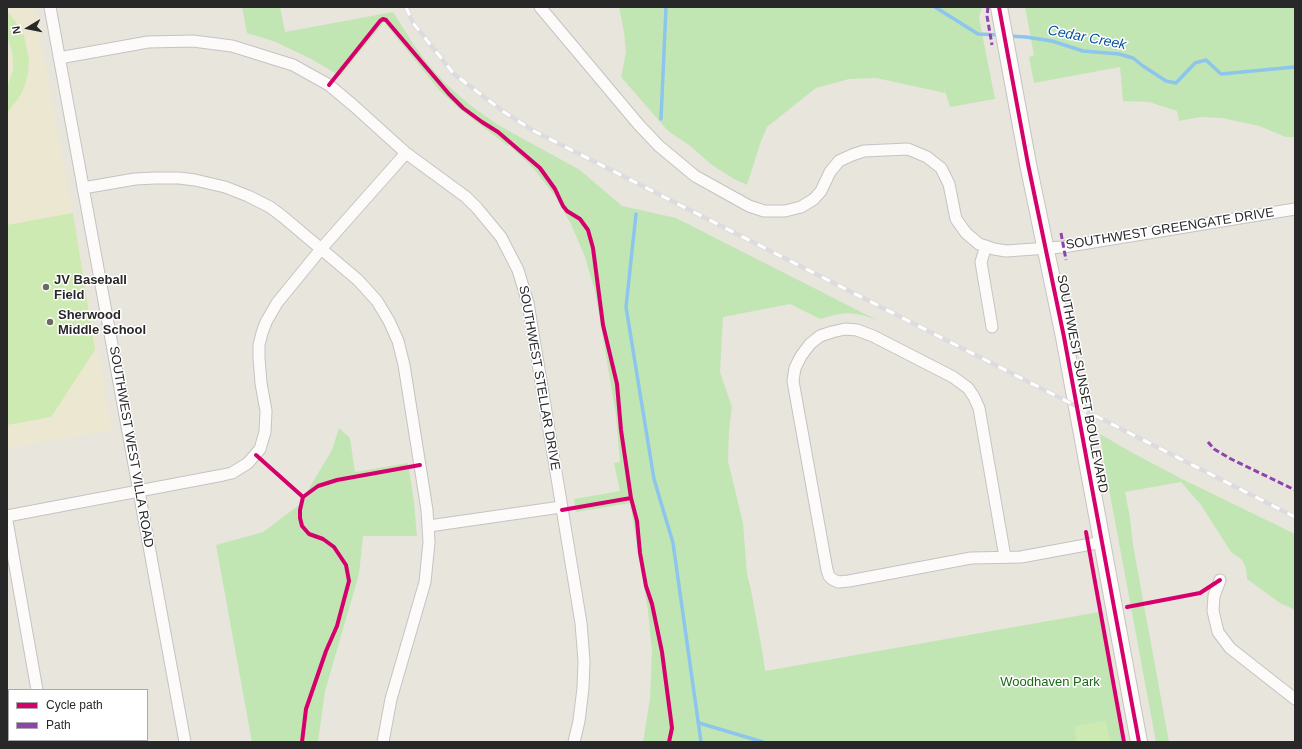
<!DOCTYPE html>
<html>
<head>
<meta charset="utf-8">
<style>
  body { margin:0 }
  #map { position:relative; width:1302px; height:749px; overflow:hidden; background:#e8e5dd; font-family:Helvetica,sans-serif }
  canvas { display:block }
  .frame { position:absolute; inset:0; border:8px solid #282828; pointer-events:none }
  .legend { position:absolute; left:8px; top:689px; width:140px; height:52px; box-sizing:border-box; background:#fff; border:1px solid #a9a9a9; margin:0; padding:5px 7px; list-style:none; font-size:12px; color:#282828 }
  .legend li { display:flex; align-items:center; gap:8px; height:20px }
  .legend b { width:20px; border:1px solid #a9a9a9 }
  .north { position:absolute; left:8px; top:8px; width:40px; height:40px; -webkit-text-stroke:3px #fff; paint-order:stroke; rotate:260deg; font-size:11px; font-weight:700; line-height:16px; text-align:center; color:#282828 }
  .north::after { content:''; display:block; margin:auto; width:14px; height:18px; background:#282828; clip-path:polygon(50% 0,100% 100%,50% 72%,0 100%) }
</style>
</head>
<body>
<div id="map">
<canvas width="1302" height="749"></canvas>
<div class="frame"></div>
<ul class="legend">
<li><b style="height:5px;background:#d6006c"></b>Cycle path</li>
<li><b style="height:5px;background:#8e44ad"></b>Path</li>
</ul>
<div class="north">N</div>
</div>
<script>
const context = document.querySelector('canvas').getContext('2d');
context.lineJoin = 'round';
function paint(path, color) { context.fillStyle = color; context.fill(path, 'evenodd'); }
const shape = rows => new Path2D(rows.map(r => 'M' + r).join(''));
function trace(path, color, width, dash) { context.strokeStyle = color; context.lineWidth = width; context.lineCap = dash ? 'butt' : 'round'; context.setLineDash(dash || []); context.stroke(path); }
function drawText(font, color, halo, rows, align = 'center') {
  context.font = font + ' Helvetica,sans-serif'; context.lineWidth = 3; context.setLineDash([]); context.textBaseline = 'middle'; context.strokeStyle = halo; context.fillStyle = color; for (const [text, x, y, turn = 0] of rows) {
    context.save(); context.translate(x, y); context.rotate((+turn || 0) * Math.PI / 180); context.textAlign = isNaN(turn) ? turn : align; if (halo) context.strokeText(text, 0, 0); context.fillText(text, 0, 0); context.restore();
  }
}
const education = shape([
  [7,7,35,7,112,430,7,449]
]);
const green = shape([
  [242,7,280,7,285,32,393,12,414,45,428,64,446,84,470,105,498,125,580,170,622,206,676,218,877,320,862,315,847,313,834,315,820,319,790,304,723,317,720,372,732,407,729,430,728,461,743,523,747,574,751,590,762,650,765,671,1099,612,1122,742,643,742,650,699,652,651,648,611,630,503,576,512,574,499,620,491,614,463,620,462,616,415,595,291,585,257,571,224,555,196,534,169,509,145,508,146,461,110,440,91,384,22,340,76,313,60,276,42,247,33],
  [619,7,982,7,979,18,995,99,950,107,943,85,945,93,876,78,849,79,816,88,767,127,760,144,747,185,734,179,712,165,689,145,668,131,621,77,626,52,624,32],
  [1025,7,1295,7,1295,137,1286,137,1259,126,1222,118,1200,117,1179,121,1177,111,1149,102,1123,101,1120,67,1034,83,1029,57,1034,55],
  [339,428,350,438,355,472,408,463,414,502,417,536,363,536,359,574,325,691,318,742,252,742,216,545,263,532,299,505,332,450],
  [1100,434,1131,452,1182,479,1295,534,1295,610,1280,603,1247,579,1246,568,1242,560,1231,552,1201,505,1181,482,1125,492,1130,518,1133,545,1169,742,1156,742,1104,462]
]);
const pitch = shape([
  [7,11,18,25,24,36,29,60,28,73,25,85,20,96,7,113,7,88,13,70,13,61,12,51,7,36],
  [73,213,95,350,51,417,7,425,7,225],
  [1106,721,1110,742,1077,742,1074,726]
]);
const stream = shape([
  [935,7,978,34,1000,35],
  [1008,36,1026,37,1052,41,1083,51,1119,54,1133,58,1143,66,1166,81,1176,83,1195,63,1206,60,1221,74,1295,67],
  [661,119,666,7],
  [636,214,626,307,654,479,673,543,701,742],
  [699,723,763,742]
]);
const street = shape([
  [50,7,185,742],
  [540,7,639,125,659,146,695,176,749,206,764,211,785,211,801,207,814,199,821,191,830,172,839,161,852,155,864,151,908,149,927,157,941,168,949,184,956,219,966,233,979,244,994,249,1006,251,1063,247,1295,209],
  [59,58,148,42,193,41,232,46,293,65,329,85,354,106,406,153,466,197,477,208,501,237,518,270,528,303,581,623,584,661,583,688,579,721,574,742],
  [83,188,135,179,155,178,179,178,195,180,225,187,248,196,270,207,282,216,358,280,377,301,389,321,398,341,404,365,427,510,429,542,425,582,391,699,383,742],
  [986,246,981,262,992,327],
  [7,516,223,475,232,473,248,463,260,449,265,432,266,411,261,383,259,358,259,345,262,333,266,322,277,303,321,249,406,153],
  [7,521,37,690],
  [429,526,561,507],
  [1005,557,979,408,974,397,968,388,953,377,873,336,857,330,845,329,832,332,820,336,810,344,801,356,795,368,793,381,827,570,829,576,832,579,838,582,849,581,971,558,1021,557,1102,542],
  [1220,580,1214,596,1213,611,1218,632,1230,648,1295,699],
  [46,740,47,742]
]);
const secondary = shape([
  [999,7,1028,164,1064,337,1139,742]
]);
const rail = shape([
  [406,7,413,23,454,74,504,112,534,131,1295,517]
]);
const quiet = shape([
  [988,7,987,16,992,45],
  [1061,233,1066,260],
  [1208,442,1214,449,1231,459,1295,490]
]);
const cycleway = shape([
  [999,7,1028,164,1064,337,1139,742],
  [329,85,380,21,383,19,386,20,449,94,463,108,482,122,498,132,540,168,555,189,563,206,567,211,580,219,588,230,593,248,603,325,617,384,621,430,631,498,637,521,640,553,646,586,652,604,662,652,672,728,669,742],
  [256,455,303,497],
  [562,510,631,498],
  [1086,532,1124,742],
  [1127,607,1200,593,1220,580],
  [302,742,306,709,326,651,337,626,349,581,346,565,334,547,323,539,309,534,302,526,300,518,300,510,303,497,318,486,337,480,420,465]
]);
const markers = [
  [46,287,4,"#6b6a67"],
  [50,322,4,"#6b6a67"]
];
const streetNames = [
  ["SOUTHWEST GREENGATE DRIVE",1170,229,-9],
  ["SOUTHWEST STELLAR DRIVE",539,378,80],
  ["SOUTHWEST SUNSET BOULEVARD",1082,384,79],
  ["SOUTHWEST WEST VILLA ROAD",131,447,80]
];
const poiNames = [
  ["JV Baseball",54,280],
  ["Field",54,295],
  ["Sherwood",58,315],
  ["Middle School",58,330]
];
const parkNames = [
  ["Woodhaven Park",1050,682]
];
const waterNames = [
  ["Cedar Creek",1087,38,11]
];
paint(education, '#ece7d1');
paint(green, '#c1e6b4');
paint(pitch, '#cceab1');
trace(stream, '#8dc5ed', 3.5);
trace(street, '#c5c3c3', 13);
trace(secondary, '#c5c3c3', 18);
trace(street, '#fcfbfa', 11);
trace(secondary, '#fcfbfa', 16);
trace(rail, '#dcdcde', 4.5);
trace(rail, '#fff', 3, [9]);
trace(quiet, '#8e44ad', 3, [6, 3]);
trace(cycleway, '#d6006c', 4);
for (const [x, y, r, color] of markers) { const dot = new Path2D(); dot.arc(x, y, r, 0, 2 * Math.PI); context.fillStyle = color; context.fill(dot); trace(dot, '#fff', 1.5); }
drawText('13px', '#282828', '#fff', streetNames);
drawText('bold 13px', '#282828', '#fff', poiNames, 'left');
drawText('13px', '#196816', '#fff', parkNames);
drawText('italic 14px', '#07519e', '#fff', waterNames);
</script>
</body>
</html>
